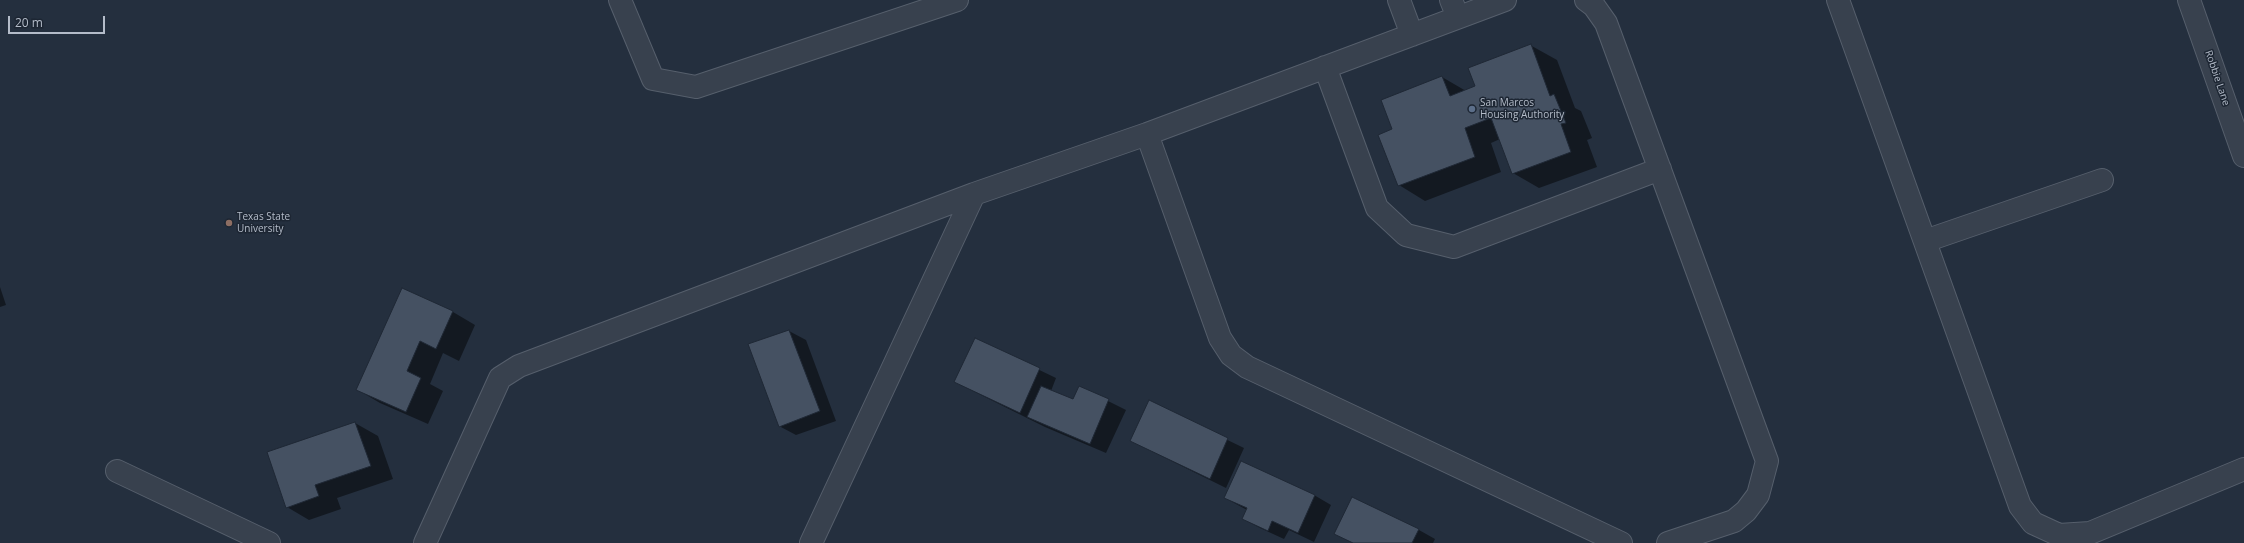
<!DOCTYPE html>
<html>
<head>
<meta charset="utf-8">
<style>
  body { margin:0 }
  #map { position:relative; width:2244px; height:543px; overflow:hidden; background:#242f3e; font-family:"Open Sans",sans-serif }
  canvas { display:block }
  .scale { position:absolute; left:8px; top:16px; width:97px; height:18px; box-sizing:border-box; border:2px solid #b4bcc9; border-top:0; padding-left:5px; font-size:12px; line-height:14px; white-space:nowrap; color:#b4bcc9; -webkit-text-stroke:3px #1d2633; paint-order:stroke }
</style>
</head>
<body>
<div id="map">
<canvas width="2244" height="543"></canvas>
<div class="scale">20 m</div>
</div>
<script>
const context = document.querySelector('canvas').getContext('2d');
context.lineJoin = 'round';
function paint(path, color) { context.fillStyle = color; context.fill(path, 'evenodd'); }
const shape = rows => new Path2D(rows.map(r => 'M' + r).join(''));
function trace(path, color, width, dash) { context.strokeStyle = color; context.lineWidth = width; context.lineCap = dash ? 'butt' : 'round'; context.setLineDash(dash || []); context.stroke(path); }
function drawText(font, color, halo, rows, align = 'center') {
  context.font = font + ' "Open Sans",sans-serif'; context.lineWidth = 3; context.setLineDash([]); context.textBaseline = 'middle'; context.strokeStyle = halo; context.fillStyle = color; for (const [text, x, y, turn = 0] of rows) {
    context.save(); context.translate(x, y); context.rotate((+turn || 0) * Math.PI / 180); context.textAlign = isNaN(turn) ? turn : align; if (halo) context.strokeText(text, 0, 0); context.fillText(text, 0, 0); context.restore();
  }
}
const shadow = shape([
  [1530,45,1557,60,1575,108,1581,111,1592,138,1587,140,1597,167,1539,188,1513,173,1500,139,1491,143,1501,172,1425,201,1399,185,1393,130,1442,77,1466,91,1476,87],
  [0,287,6,305,0,307],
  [402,290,453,312,475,325,459,361,443,353,430,384,443,391,428,424,380,403,358,390],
  [789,331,806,340,836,421,796,435,779,426],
  [975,339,1056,378,1051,391,1074,401,1080,387,1126,410,1106,453,1045,427,955,382],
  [1149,402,1244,448,1226,488,1131,441],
  [355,423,378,436,393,479,337,498,341,509,309,520,287,507],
  [1314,495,1331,505,1314,542,1289,530,1284,539,1260,528,1243,519,1247,510,1225,498],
  [1419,530,1435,539,1433,543,1352,543,1336,533]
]);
const building = shape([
  [1531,44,1550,96,1554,94,1566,123,1561,124,1571,152,1512,174,1491,118,1465,128,1475,157,1398,186,1378,135,1392,129,1381,100,1442,76,1450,96,1475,86,1468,68,1531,44],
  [402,288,453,311,436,349,420,341,407,371,421,378,406,412,356,390,402,288],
  [789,330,820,411,779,427,748,344,789,330],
  [975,338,1040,368,1020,413,954,382,975,338],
  [1041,386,1073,399,1079,386,1109,399,1090,444,1027,417,1041,386],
  [1149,400,1228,438,1210,479,1130,441,1149,400],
  [355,422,371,466,315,485,319,496,286,508,267,452,355,422],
  [1241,461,1315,495,1298,533,1272,521,1268,531,1242,519,1247,508,1224,498,1241,461],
  [1352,497,1419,529,1412,543,1353,543,1334,534,1352,497]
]);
const minor = shape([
  [620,0,653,79,696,87,957,0],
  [1399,0,1412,35],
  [1451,0,1458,17],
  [1586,0,1594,6,1606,23,1767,461,1758,495,1746,511,1734,521,1668,543],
  [1838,0,2020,506,2033,523,2059,535,2090,533,2244,469],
  [2189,0,2244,156],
  [1325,67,1377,208,1406,235,1454,247,1660,169],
  [1147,134,1220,338,1231,355,1247,367,1621,543],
  [1925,241,2102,180],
  [117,471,269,543],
  [425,543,500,378,519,366,974,194,1147,134,1505,0],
  [811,543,974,194]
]);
const markers = [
  [1472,109,4,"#5c6f8a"],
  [229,223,4,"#8d6e63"]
];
const streetNames = [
  ["Robbie Lane",2217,78,71]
];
const poiNames = [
  ["San Marcos",1480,103],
  ["Housing Authority",1480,115],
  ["Texas State",237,217],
  ["University",237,229]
];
paint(shadow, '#0007');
paint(building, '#455162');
trace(building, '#1f2835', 1);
trace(minor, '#565f6c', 24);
trace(minor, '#38414e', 22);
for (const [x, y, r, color] of markers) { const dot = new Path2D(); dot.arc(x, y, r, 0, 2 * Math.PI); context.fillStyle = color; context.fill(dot); trace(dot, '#1d2633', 1.5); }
drawText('10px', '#b4bcc9', '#1d2633', streetNames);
drawText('10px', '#b4bcc9', '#1d2633', poiNames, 'left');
</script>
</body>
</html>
